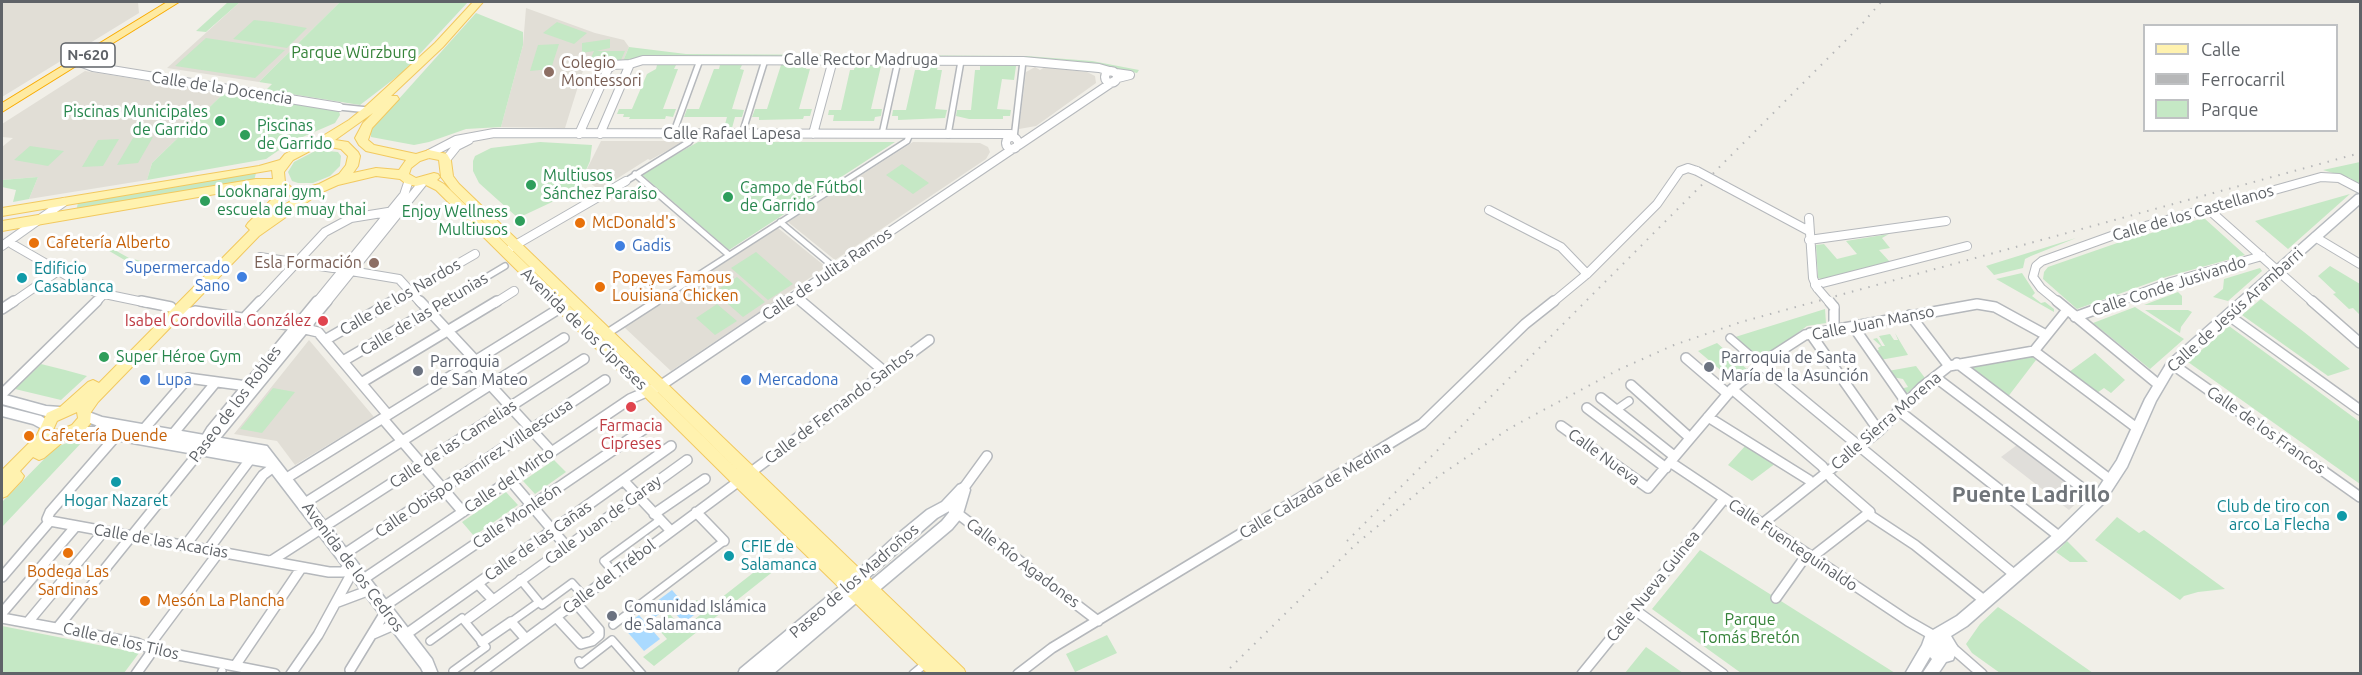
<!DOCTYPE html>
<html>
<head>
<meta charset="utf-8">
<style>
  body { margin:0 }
  #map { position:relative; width:2362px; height:675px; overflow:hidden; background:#f1efe8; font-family:Ubuntu,sans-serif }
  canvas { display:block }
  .frame { position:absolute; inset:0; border:3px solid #5f6368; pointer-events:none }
  .legend { position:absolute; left:2143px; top:24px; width:195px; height:108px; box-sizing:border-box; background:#fff; border:2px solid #bfc1c3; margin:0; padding:8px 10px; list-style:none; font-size:18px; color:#5f6368 }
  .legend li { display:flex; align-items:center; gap:12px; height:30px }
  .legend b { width:30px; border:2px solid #bfc1c3 }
</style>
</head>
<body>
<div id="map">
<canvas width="2362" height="675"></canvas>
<div class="frame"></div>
<ul class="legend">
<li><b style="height:8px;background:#fff2af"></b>Calle</li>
<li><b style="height:8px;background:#b6b7b8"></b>Ferrocarril</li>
<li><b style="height:16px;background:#c5e8c5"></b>Parque</li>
</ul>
</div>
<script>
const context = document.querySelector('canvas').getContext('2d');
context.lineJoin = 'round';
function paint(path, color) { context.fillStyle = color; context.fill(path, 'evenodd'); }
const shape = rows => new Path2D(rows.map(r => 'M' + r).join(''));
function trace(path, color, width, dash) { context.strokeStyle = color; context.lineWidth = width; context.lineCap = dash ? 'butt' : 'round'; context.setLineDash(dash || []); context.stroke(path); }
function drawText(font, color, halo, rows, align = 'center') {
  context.font = font + ' Ubuntu,sans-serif'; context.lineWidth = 6; context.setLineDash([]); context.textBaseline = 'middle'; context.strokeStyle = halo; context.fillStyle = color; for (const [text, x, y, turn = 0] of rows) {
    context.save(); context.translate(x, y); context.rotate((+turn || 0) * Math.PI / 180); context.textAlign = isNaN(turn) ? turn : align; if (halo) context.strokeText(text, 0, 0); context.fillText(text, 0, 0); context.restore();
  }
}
const industrial = shape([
  [2017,445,2084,496,2069,510,2001,457]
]);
const education = shape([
  [2,2,138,2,139,13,2,97],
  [240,2,340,2,259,82,167,68],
  [526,8,595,33,624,40,629,47,623,61,586,61,565,128,501,127,523,45],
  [1035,67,1040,70,1045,67,1087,72,1095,76,1096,83,1036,126,1019,129,1026,72],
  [85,71,224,93,152,163,147,180,29,199,38,177,2,180,2,147,13,138,2,137,2,124],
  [601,141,681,141,681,143,650,160,648,159,599,190,583,177],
  [913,142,980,143,988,147,990,152,986,159,835,260,788,222],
  [778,228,826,267,671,371,624,327],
  [309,340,374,417,295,465,277,441,234,434]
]);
const green = shape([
  [228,2,240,2,206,32,196,31],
  [340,2,468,2,403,72,360,105,266,90,272,84,259,82],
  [476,13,523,32,523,45,501,127,466,129,429,142,414,145,371,137,371,130],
  [254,20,272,22,307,28,287,48,233,39],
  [557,22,587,33,574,44,543,33],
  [206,38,285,50,255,78,175,66],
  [610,39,610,48,596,51,625,51,621,60,590,60,594,51,582,53,582,43],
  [559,44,551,69,530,71,538,45],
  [629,47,686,54,1026,56,1092,61,1139,70,1137,73,1087,63,1026,57,644,56,623,61],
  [657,65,676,65,674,69,678,69,663,109,676,109,673,117,666,116,665,119,629,119,630,117,623,117,624,114,617,114,619,109,632,109,647,74,656,69],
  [720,65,742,65,740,69,744,70,732,109,744,110,742,117,735,117,732,128,724,128,727,117,684,117,687,109,699,109,714,69,719,69],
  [781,65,807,65,806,69,810,69,799,109,812,109,810,116,804,116,803,119,759,120,759,117,752,117,755,109,767,109],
  [855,65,881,66,871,109,882,109,881,116,875,117,874,121,833,121,834,115,828,115,829,110,841,110,850,70,854,70],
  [921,66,938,66,937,70,942,70,935,109,947,110,945,118,898,120,898,116,892,116,893,110,906,110,915,70,920,70],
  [980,66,1016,66,1014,80,1002,79,997,109,1011,110,1010,116,1003,116,1003,119,969,119,956,116,957,110,971,110,975,70,980,70],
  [224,93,339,111,340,115,335,123,291,142,266,159,147,180,152,163],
  [153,137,138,163,117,165,133,138],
  [119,139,103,166,82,167,98,140],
  [540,142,592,145,590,161,583,177,567,195,518,218,479,183,473,171,473,161,475,156,491,148],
  [698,142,895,142,729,250,641,174],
  [30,146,64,151,48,166,14,160],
  [317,150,338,152,341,156,340,166,330,176,313,183,298,183,292,181,288,172,294,162],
  [2360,162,2360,185,2350,178,2323,170],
  [902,164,929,183,913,194,886,175],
  [256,173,254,181,76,211,78,203],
  [38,177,29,199,13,202,16,190,2,187,2,180],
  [2350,194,2288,249,2255,221],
  [2204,218,2245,255,2166,277,2077,309,2043,279,2044,272,2048,267,2123,241],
  [1889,234,1882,238,1890,248,1879,250,1890,262,1824,280,1818,278,1816,245,1824,244,1837,259,1857,254,1846,241],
  [2076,238,2031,256,2025,259,2023,268,1994,275,1986,266],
  [102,243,129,258,157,265,150,271,126,265,128,262,99,245],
  [756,252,793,284,768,300,731,268],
  [2330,266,2360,284,2360,315,2353,308,2349,309,2333,294,2336,293,2318,276],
  [2260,268,2262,271,2228,301,2213,297,2223,289,2224,279],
  [2022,273,2035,293,2032,296,2041,303,2045,302,2054,309,2054,312,1996,279],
  [737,277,765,302,743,317,714,292],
  [2178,292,2182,296,2182,305,2144,305],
  [2261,299,2304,332,2350,369,2328,376,2242,315],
  [717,304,737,321,715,335,696,318],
  [2135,307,2184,339,2150,369,2093,323],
  [1825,309,1826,323,1807,326,1759,361,1732,338],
  [2145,310,2188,310,2192,312,2181,327,2180,333],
  [2229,326,2360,422,2360,484,2188,362],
  [1895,333,1908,355,1880,360,1874,351,1879,350,1878,348,1881,346,1873,339,1877,338,1882,346,1885,346,1879,336,1890,334,1894,340,1898,340],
  [1717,343,1748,370,1735,379,1730,378,1698,351],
  [2095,353,2125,380,2111,393,2104,388,2097,393,2069,372],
  [2031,356,2036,360,2007,398,1973,369,1974,365],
  [41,364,65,370,87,376,61,400,15,389],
  [1916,366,1925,378,1905,395,1900,389,1908,387,1903,379,1892,377,1888,371],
  [273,388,295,392,262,433,240,429],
  [75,440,84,440,2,527,2,502,56,447],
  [1746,445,1776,463,1752,481,1728,465],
  [554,460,566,472,535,494,523,481],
  [506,492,518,505,474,536,462,522],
  [2117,517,2139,533,2144,530,2225,589,2198,592,2184,596,2180,600,2095,540],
  [2067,541,2088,562,2070,562,2056,552],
  [1700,550,1895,673,1741,673,1652,609],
  [767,562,775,570,654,666,643,657,667,639,652,622,654,621,664,631,670,626,662,617,668,612,683,629,700,615,691,604,697,600,707,609],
  [1998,607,2023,624,2093,673,2000,673,1972,653,1966,644,1980,624],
  [2,626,139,653,124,673,2,673],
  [1107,635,1117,653,1075,672,1066,654],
  [1646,647,1683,673,1625,673]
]);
const water = shape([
  [672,590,694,615,684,623,674,612,679,607,675,602,654,618,645,610],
  [639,615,660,639,644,651,623,627]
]);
const pedestrianFar1 = shape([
  [339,107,368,110],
  [673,134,700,60],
  [742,134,765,60],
  [882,134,898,61],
  [948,135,961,61],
  [1014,138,1023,61],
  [635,174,729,255],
  [626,181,689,142,695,134],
  [780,222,835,268],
  [443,303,505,266],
  [655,303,907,141,910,134]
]);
const pedestrian = shape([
  [429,311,446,301],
  [606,334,657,301],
  [1730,338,1761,365],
  [1616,410,1629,401],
  [611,569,604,561,656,523],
  [520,579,539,602],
  [511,622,539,602,542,605,572,583,580,592],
  [613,625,724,541],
  [430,641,462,618,486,647,453,671],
  [579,661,581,664,612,640,642,674],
  [221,674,222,671],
  [913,674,925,664]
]);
const minorFar1 = shape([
  [77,61,93,67,339,107],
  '1105 77a6 6 0 1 1 12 0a6 6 0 1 1-12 0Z',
  [1116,73,1130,75,1118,78],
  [579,134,608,69,613,65,630,64,643,60,1023,61,1099,68,1113,72],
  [600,134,630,64],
  [813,134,833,60],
  '1006 143a6 6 0 1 1 12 0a6 6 0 1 1-12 0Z',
  [1019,145,1114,81],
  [429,154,456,140,494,133,1011,134,1016,139],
  [445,161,457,146,469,140],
  [1725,186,1809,231],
  [2208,209,2314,303],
  [1489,210,1561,247,1587,274],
  [1809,218,1813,278,1817,288],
  [2315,237,2360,264],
  [1809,240,1946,221],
  [12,244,95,292,148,303],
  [2,246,64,202],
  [512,247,626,181],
  [260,257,333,268,345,266],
  [351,271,399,279,421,303],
  [1815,285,1967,246],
  [795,296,803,303],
  [12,303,58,271],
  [95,303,104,294],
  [259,303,325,232,351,218,388,212],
  [316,303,404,195,409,180],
  [326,303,424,181],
  [390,303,475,254],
  [495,303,514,291],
  [784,303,1014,148],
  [1552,303,1587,274,1657,204,1680,171,1688,168,1697,171],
  [2059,303,2041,288,2033,277,2036,266,2042,261,2117,234,2321,177,2339,178,2360,189],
  [2115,303,2171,282,2262,256]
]);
const minor = shape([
  [141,301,171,307],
  [420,301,476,361],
  [801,301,885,372],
  [2057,301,2159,385],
  [2312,301,2360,343],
  [1834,307,1834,329],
  [2,309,14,301],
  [1910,315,1949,366],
  [2228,315,2360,410],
  [175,316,195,311,296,326],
  [2075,317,2119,301],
  [244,318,260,301],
  [1853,326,1906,402],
  [305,329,318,332,388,415],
  [1810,333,1879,431],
  [325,340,393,301],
  [2034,351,2138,429],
  [2034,351,2067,310],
  [1686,358,1728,394],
  [343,361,429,311],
  [1957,363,2112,481],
  [471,364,552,452],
  [2172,364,2360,497],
  [1761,365,2015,575],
  [1935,377,2098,500],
  [361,383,497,301],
  [1631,385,1689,437],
  [1732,389,1822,466,1832,479,1870,512,1812,557,1803,560,1776,598],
  [2,394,97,301],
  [1601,398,1674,456],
  [1587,408,1666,468],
  [1898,410,2060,537],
  [1708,417,1809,480],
  [383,419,463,512],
  [1561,426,1648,488,1732,389,1774,355,1805,335,1977,304,1995,307,2046,335],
  [144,429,188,378,247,386],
  [173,434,216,382],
  [209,445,327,301],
  [1670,462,1908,621,1936,637],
  [285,479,565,305],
  [510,480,566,546],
  [623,480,671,531],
  [963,489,987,456],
  [305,503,564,338],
  [953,510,1098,621],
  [696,512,724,541],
  [654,514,705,479],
  [1868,514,1915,545,1985,601],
  [50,521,329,572,343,572,350,564],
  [50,521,47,519,50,512,117,435],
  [1762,524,1879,431,1922,387,1949,366,2034,351],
  [185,546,252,457],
  [208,550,263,475,275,466],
  [343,555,605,380],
  [271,561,584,359],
  [2,577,50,521],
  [362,580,630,399,660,386,786,301],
  [478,584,493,600],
  [338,602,370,590],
  [383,607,650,425],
  [1635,610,1723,674],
  [2,613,76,526],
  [556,617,581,644,592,641,599,635,599,630,575,602],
  [2,618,137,643,153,650,275,674],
  [469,618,687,460],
  [28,622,104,531],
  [58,627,193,460,211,430,317,301],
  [373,634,396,624],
  [405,635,671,446],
  [482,642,511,622,526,639],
  [1950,646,1982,674],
  [148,647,219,552],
  [235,666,302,567],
  [350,670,386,611],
  [136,674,153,650],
  [291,674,318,635,354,569],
  [479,674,929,340],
  [1018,674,1052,648,1422,424,1525,324,1554,301],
  [1582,674,1724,499]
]);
const secondary = shape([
  [2360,194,2360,204,2176,367,2156,401,2127,467,2103,504,2065,541,1967,626,1951,636,1957,646,1955,655,1953,660,1946,662,1938,674,1922,674,1932,659,1930,657,1920,674,1905,674,1922,645,1926,634,1957,616,2055,533,2093,496,2117,460,2145,399,2168,361,2356,195,2360,194],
  [2,394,46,406,60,407,64,408,66,412,64,416,60,417,46,416,2,404,2,394],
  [2,406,41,416,50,422,52,426,50,430,46,431,33,424,2,416,2,406],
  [86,411,102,417,267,446,432,659,438,674,424,674,421,668,267,467,93,436,69,436,67,432,69,428,73,427,101,427,82,420,80,416,82,412,86,411],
  [963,483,968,485,970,490,962,517,952,529,876,593,862,598,773,674,738,674,740,669,845,582,893,538,927,510,942,502,958,485,963,483],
  [951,510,942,521,867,584,859,586,937,518,951,510]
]);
const primary = shape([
  [473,2,483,2,443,47,391,96,397,96,399,99,372,128,368,140,374,145,416,154,429,150,447,154,451,161,453,176,459,184,964,669,966,674,928,674,734,485,436,190,424,184,416,186,405,183,400,179,376,176,338,185,320,193,259,236,98,402,91,412,90,424,82,433,64,441,44,458,39,460,33,457,20,471,24,476,22,480,7,496,2,498,2,470,37,435,47,413,60,407,88,382,93,380,99,383,250,230,246,226,248,223,271,200,276,188,256,187,2,231,2,221,256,179,273,179,272,170,2,216,2,208,259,166,280,160,285,154,303,144,313,142,349,120,365,107,435,43,473,2],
  [373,113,363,123,355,138,359,145,366,151,406,160,399,170,376,168,353,173,358,166,360,156,358,152,348,142,335,140,373,113],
  [329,147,341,149,348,156,346,165,339,174,319,184,305,188,291,187,285,182,284,172,293,160,310,151,329,147],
  [429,158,439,160,441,177,451,190,751,483,444,184,437,180,440,177,438,174,434,173,416,178,409,174,411,168,420,161,429,158],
  [285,195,298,196,274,212,280,205,285,195],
  [77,412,78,418,72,425,62,429,53,430,57,421,77,412]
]);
const trunk = shape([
  [167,2,179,2,2,112,2,103,167,2]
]);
const rail = shape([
  [1347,541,1862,24,1881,2],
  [1224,674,1355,545,1433,480,1510,428,1618,370,1674,345,1741,322,2360,153]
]);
const minorBridgeFar1 = shape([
  [1697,171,1725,186],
  [1818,289,1830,303]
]);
const minorBridge = shape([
  [1829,301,1834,307]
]);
const markers = [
  [549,72,6,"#8d6e63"],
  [220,121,6,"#2e9e5b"],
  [245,135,6,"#2e9e5b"],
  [531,185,6,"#2e9e5b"],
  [728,197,6,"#2e9e5b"],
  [205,201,6,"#2e9e5b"],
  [520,221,6,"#2e9e5b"],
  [580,223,6,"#e8710a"],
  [34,243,6,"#e8710a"],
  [620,246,6,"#3f7fe0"],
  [374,263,6,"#8d6e63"],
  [242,277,6,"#3f7fe0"],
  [22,278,6,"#0f9aa8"],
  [600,287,6,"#e8710a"],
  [323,321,6,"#e0444e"],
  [104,357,6,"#2e9e5b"],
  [1709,367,6,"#6b7280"],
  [418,371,6,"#6b7280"],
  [145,380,6,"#3f7fe0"],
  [746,380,6,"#3f7fe0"],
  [631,407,6,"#e0444e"],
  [29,436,6,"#e8710a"],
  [116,482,6,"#0f9aa8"],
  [2342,516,6,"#0f9aa8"],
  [68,553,6,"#e8710a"],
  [729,556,6,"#0f9aa8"],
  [145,601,6,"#e8710a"],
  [612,616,6,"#6b7280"]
];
const shields = [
  [88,55,54]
];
const shieldNames = [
  ["N-620",88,55]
];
const parkNames = [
  ["Parque Würzburg",354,53],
  ["Parque",1750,620],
  ["Tomás Bretón",1750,638]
];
const streetNames = [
  ["Calle Rector Madruga",861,60],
  ["Calle de la Docencia",222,88,9],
  ["Calle Rafael Lapesa",732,134],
  ["Calle de los Castellanos",2193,213,-16],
  ["Calle de Julita Ramos",827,274,-34],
  ["Calle Conde Jusivando",2169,286,-18],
  ["Calle de los Nardos",400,297,-30],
  ["Calle de Jesús Arambarri",2235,310,-42],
  ["Calle de las Petunias",424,314,-31],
  ["Calle Juan Manso",1873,323,-11],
  ["Avenida de los Cipreses",584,329,44],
  ["Paseo de los Robles",235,404,-53],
  ["Calle de Fernando Santos",839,406,-37],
  ["Calle Sierra Morena",1886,421,-41],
  ["Calle de los Francos",2266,430,35],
  ["Calle de las Camelias",453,444,-33],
  ["Calle Nueva",1604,457,36],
  ["Calle Obispo Ramírez Villaescusa",474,468,-34],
  ["Calle del Mirto",509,480,-34],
  ["Calle Calzada de Medina",1315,490,-31],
  ["Calle Monleón",517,516,-34],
  ["Calle Juan de Garay",603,520,-36],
  ["Calle de las Acacias",161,541,10],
  ["Calle de las Cañas",538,541,-35],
  ["Calle Fuenteguinaldo",1793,545,34],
  ["Calle Río Agadones",1023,563,37],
  ["Avenida de los Cedros",353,567,53],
  ["Calle del Trébol",609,577,-37],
  ["Paseo de los Madroños",854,581,-41],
  ["Calle Nueva Guinea",1653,586,-51],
  ["Calle de los Tilos",121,641,13]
];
const educationNames = [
  ["Colegio",561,63],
  ["Montessori",561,81],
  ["Esla Formación",362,263,"right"]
];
const leisureNames = [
  ["Piscinas Municipales",208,112,"right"],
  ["de Garrido",208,130,"right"],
  ["Piscinas",257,126],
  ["de Garrido",257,144],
  ["Multiusos",543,176],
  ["Sánchez Paraíso",543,194],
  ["Campo de Fútbol",740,188],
  ["de Garrido",740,206],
  ["Looknarai gym,",217,192],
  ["escuela de muay thai",217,210],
  ["Enjoy Wellness",508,212,"right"],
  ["Multiusos",508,230,"right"],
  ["Super Héroe Gym",116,357]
];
const foodNames = [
  ["McDonald's",592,223],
  ["Cafetería Alberto",46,243],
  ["Popeyes Famous",612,278],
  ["Louisiana Chicken",612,296],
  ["Cafetería Duende",41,436],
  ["Bodega Las",68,572,"center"],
  ["Sardinas",68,590,"center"],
  ["Mesón La Plancha",157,601]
];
const shopNames = [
  ["Gadis",632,246],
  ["Supermercado",230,268,"right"],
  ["Sano",230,286,"right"],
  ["Lupa",157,380],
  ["Mercadona",758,380]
];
const cultureNames = [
  ["Edificio",34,269],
  ["Casablanca",34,287],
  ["Hogar Nazaret",116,501,"center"],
  ["Club de tiro con",2330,507,"right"],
  ["arco La Flecha",2330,525,"right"],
  ["CFIE de",741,547],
  ["Salamanca",741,565]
];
const healthNames = [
  ["Isabel Cordovilla González",311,321],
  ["Farmacia",631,426,"center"],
  ["Cipreses",631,444,"center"]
];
const worshipNames = [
  ["Parroquia de Santa",1721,358],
  ["María de la Asunción",1721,376],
  ["Parroquia",430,362],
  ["de San Mateo",430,380],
  ["Comunidad Islámica",624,607],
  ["de Salamanca",624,625]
];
const districtNames = [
  ["Puente Ladrillo",2031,495]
];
paint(industrial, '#e0deda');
paint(education, '#e1ded6');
paint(green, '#c5e8c5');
paint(water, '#aadaff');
trace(pedestrianFar1, '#b5b8bc', 8);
trace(pedestrian, '#b5b8bc', 10);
trace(minorFar1, '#b5b8bc', 10);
trace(minor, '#b5b8bc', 12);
trace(secondary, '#b6babf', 3);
trace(primary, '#f2c960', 2);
trace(trunk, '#f9ab00', 2);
trace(pedestrianFar1, '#fff', 5);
trace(pedestrian, '#fff', 7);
trace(minorFar1, '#fff', 8);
trace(minor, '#fff', 9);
paint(secondary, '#fff');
paint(primary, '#fff2af');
paint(trunk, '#feeaa1');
trace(rail, '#b6b7b8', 2, [1.5, 7]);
trace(minorBridgeFar1, '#b5b8bc', 10, []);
trace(minorBridge, '#b5b8bc', 12, []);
trace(minorBridgeFar1, '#fff', 8);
trace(minorBridge, '#fff', 9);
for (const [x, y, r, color] of markers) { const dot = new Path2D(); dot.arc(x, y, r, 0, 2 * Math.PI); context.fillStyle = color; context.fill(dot); trace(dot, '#fff', 2); }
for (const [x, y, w] of shields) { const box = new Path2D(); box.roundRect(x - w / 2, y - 12, w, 24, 4.5); context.fillStyle = '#fff'; context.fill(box); trace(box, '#5f6368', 1.5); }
drawText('bold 15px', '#5f6368', null, shieldNames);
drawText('16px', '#348238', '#fff', parkNames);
drawText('16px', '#5f6368', '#fff', streetNames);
drawText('16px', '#785e54', '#fff', educationNames, 'left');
drawText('16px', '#27864d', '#fff', leisureNames, 'left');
drawText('16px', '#c56008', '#fff', foodNames, 'left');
drawText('16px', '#366cbe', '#fff', shopNames, 'left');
drawText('16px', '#0d838f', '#fff', cultureNames, 'left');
drawText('16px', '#be3a42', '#fff', healthNames, 'right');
drawText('16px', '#5b616d', '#fff', worshipNames, 'left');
drawText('bold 22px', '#70757a', '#fff', districtNames);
</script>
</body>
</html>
